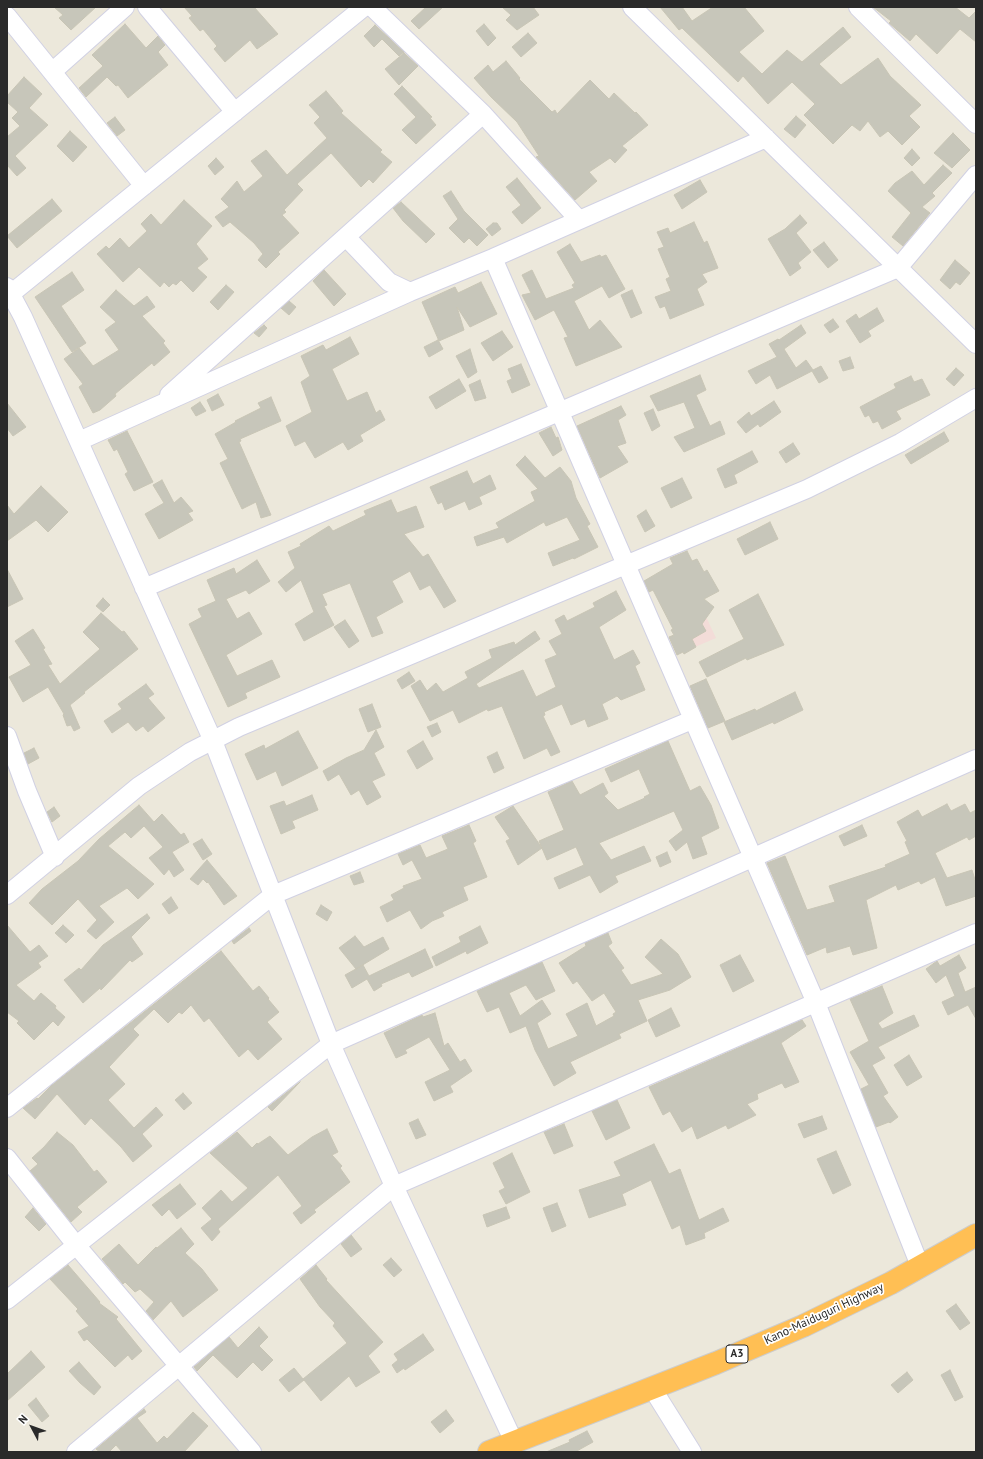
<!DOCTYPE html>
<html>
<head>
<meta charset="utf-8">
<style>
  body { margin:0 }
  #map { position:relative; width:983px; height:1459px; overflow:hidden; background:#ece8db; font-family:"PT Sans",sans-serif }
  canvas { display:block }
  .frame { position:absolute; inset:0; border:8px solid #2a2a2a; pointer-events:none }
  .north { position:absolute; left:12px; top:1407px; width:40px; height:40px; -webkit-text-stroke:3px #fff; paint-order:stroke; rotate:311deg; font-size:11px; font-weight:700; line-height:16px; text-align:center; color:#2a2a2a }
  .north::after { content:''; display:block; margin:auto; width:14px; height:18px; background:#2a2a2a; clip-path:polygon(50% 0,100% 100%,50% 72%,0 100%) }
</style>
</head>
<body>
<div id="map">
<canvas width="983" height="1459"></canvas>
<div class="frame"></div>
<div class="north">N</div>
</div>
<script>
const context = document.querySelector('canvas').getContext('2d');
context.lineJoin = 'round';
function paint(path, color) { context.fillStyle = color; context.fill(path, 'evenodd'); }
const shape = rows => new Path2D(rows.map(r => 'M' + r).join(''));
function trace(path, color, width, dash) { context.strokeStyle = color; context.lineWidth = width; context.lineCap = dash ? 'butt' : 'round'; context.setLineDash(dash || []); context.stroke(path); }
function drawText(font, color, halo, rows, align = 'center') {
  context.font = font + ' "PT Sans",sans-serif'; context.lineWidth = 3.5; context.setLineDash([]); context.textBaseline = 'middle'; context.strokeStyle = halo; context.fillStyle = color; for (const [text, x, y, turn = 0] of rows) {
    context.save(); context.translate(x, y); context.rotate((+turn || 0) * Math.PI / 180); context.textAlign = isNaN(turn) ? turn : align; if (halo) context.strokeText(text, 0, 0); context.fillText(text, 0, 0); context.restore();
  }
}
const medical = shape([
  [702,608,716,638,688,650]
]);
const building = shape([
  [54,7,96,7,71,30,59,18,63,15,54,7],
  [184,7,254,7,278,34,257,49,250,40,225,62,214,49,217,46,203,29,200,31,189,18,192,16,184,7],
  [426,7,443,7,419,29,411,21,426,7],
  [502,7,533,7,539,15,517,30,506,20,511,15,502,7],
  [660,7,682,7,692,21,713,7,744,7,764,31,739,52,762,74,787,50,802,62,843,27,851,37,819,64,841,85,878,58,890,76,921,105,909,116,920,127,902,145,888,131,880,137,868,121,860,131,852,125,833,144,804,115,815,104,792,82,768,104,743,76,738,82,682,28,679,30,660,7],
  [873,7,955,7,969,18,976,11,976,42,960,29,937,54,916,34,910,41,889,23,891,21,873,7],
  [125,24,146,48,158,36,165,45,158,52,168,65,128,98,118,85,116,86,107,77,86,97,79,88,103,66,92,55,125,24],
  [484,24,496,38,488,46,476,31,484,24],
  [375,25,404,52,399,56,382,39,374,47,364,36,375,25],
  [528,33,537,43,521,57,512,47,528,33],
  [404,53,418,66,399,85,385,69,404,53],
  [506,61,520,78,519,79,552,112,555,110,557,114,590,80,609,99,614,93,635,113,636,112,648,125,622,146,627,150,615,163,610,158,589,172,597,181,575,200,536,157,539,156,517,122,491,97,474,78,488,65,493,72,506,61],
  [24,77,42,94,29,108,48,125,15,156,26,168,17,176,7,165,7,137,20,126,12,118,18,112,7,102,7,96,24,77],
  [402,86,432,117,430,118,436,125,416,144,402,130,416,117,394,94,402,86],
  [326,91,343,111,341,113,382,150,380,152,392,162,373,183,369,179,361,187,331,153,297,184,303,190,284,210,286,212,282,215,299,233,278,252,280,254,266,268,258,260,263,254,254,243,230,222,223,227,215,217,229,207,221,199,237,181,244,192,263,176,251,161,266,150,287,175,327,138,314,123,320,117,309,105,326,91],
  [796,116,806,125,795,138,784,129,796,116],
  [115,117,125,130,117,136,107,123,115,117],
  [70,131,87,147,73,162,57,146,70,131],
  [953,133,970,150,952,168,934,153,953,133],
  [912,149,920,158,912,166,904,158,912,149],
  [216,158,224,167,215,175,208,166,216,158],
  [943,165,952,173,932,193,935,196,922,207,930,213,903,246,892,237,911,213,888,191,895,183,912,171,924,185,943,165],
  [517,178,541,208,522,224,512,212,521,205,506,187,517,178],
  [700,180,707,192,682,209,674,195,700,180],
  [451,191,464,211,488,235,477,246,469,238,464,243,449,228,458,219,443,196,451,191],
  [52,199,62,211,17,248,7,236,52,199],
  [184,200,212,226,196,244,208,259,197,268,207,277,193,292,181,280,176,285,173,283,169,287,164,282,160,287,139,267,123,282,97,254,106,246,109,249,120,238,129,248,147,231,141,224,151,214,161,225,184,200],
  [401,202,435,234,426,243,403,221,393,208,401,202],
  [800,215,807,223,796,233,811,252,798,263,801,268,790,276,768,239,785,229,800,215],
  [694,222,704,243,707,241,718,268,702,274,707,282,697,289,704,305,670,319,665,306,660,308,655,297,671,291,666,279,670,277,658,249,664,247,657,232,668,228,670,233,694,222],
  [493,223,497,223,501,229,492,236,486,229,493,223],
  [824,242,838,260,828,268,813,250,824,242],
  [570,244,581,262,600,255,601,257,606,255,625,289,609,298,602,286,574,301,589,330,600,320,622,347,576,366,564,338,568,337,554,310,535,320,522,295,531,293,522,275,532,270,546,299,574,288,572,285,575,283,557,252,570,244],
  [955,260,970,273,960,285,956,282,950,289,940,280,955,260],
  [324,270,346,294,334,306,313,281,324,270],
  [72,272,84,290,61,306,86,343,72,352,35,297,72,272],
  [481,282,497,314,470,327,457,307,464,330,439,341,422,302,455,287,458,293,481,282],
  [226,285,234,292,218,310,210,302,226,285],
  [116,290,134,306,147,296,155,307,142,316,165,341,163,343,170,352,154,366,152,363,115,394,116,396,100,410,93,413,79,387,83,384,64,359,79,348,93,366,119,350,105,330,116,322,100,307,116,290],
  [632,290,642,313,631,318,621,295,632,290],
  [289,301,296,307,289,315,281,308,289,301],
  [877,308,884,321,868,331,871,336,860,343,846,321,856,314,859,319,877,308],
  [833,319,839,327,830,333,824,325,833,319],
  [264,325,267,328,259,337,254,333,264,325],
  [801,325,806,333,784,349,796,368,806,360,813,370,821,366,828,378,819,383,812,371,777,389,770,375,756,384,748,371,777,357,769,344,778,339,779,340,801,325],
  [502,331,513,347,493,361,481,343,502,331],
  [350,337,359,354,332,369,347,401,367,392,376,413,380,410,385,420,360,435,363,441,348,450,343,442,315,458,305,441,295,446,286,426,312,412,301,382,310,376,301,356,323,345,326,350,350,337],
  [438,340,443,349,429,357,424,347,438,340],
  [470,349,477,372,468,378,456,356,470,349],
  [850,357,854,368,843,371,839,361,850,357],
  [521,364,530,385,512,393,507,381,512,379,508,369,521,364],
  [956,368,964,375,954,386,946,379,956,368],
  [700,375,706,390,696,395,710,426,720,421,725,434,684,452,674,437,695,428,684,402,658,411,650,396,700,375],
  [911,376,914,382,922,379,930,395,896,411,901,419,882,429,878,421,873,423,869,415,865,417,860,407,896,388,894,384,911,376],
  [459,379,466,391,436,409,429,397,459,379],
  [480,380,486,398,475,401,469,385,480,380],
  [218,394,224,405,212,411,207,400,218,394],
  [271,397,281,421,240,439,241,441,239,442,271,515,261,518,256,502,242,509,220,463,228,459,215,434,236,422,235,421,261,408,258,403,271,397],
  [774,401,781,412,760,427,758,424,746,433,737,422,749,412,751,416,774,401],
  [200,402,206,411,196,416,191,408,200,402],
  [7,403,26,427,13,436,7,428,7,403],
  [621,406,626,415,618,420,626,443,617,446,628,462,600,478,577,426,621,406],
  [653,409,660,426,652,431,644,413,653,409],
  [551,427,556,438,558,437,562,450,553,456,539,433,551,427],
  [127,431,153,482,134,491,125,474,128,472,117,449,114,451,108,440,127,431],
  [944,432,949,441,911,464,905,455,944,432],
  [793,443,800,454,786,463,779,452,793,443],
  [752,451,758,462,734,475,737,483,725,488,717,469,752,451],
  [525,456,545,478,560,467,571,481,576,498,590,524,587,526,598,547,574,559,573,558,553,566,548,553,580,540,567,517,546,526,544,522,507,543,504,537,477,546,474,537,499,528,496,523,535,501,531,492,538,489,516,465,525,456],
  [467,471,473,484,490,475,496,489,479,497,482,504,469,510,465,501,445,510,442,502,438,504,430,487,467,471],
  [682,478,692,498,671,508,661,488,682,478],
  [162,480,174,503,181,497,193,511,188,513,193,520,159,539,145,514,164,503,153,485,162,480],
  [41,486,68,512,48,532,36,520,7,541,7,505,14,514,41,486],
  [391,500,397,513,416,506,424,527,404,534,423,557,428,554,456,601,444,608,430,585,420,590,410,571,392,581,403,602,376,617,383,633,372,637,350,583,322,594,327,605,324,606,334,625,304,641,295,624,314,612,301,580,286,592,278,582,295,568,288,552,301,546,300,544,329,526,333,531,366,515,364,511,391,500],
  [646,510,655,526,645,532,637,516,646,510],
  [770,522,778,539,745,555,737,539,770,522],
  [687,551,692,561,697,559,704,572,707,570,719,591,704,599,714,607,702,624,706,631,692,639,696,647,684,654,683,652,677,655,669,637,674,635,671,630,673,629,653,590,649,592,644,581,673,564,670,558,687,551],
  [257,560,270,581,249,594,246,590,226,599,237,619,249,612,262,634,226,655,237,676,272,660,280,677,245,693,247,698,228,707,189,624,202,617,198,609,216,601,207,580,234,568,236,574,257,560],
  [7,569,23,599,7,607,7,569],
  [616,591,626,610,599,627,614,660,633,650,640,663,635,666,645,690,621,700,617,696,602,704,608,719,588,727,585,719,571,725,562,704,544,712,545,715,543,716,560,752,551,756,547,748,524,759,502,706,488,711,487,709,459,723,453,710,430,721,411,686,420,680,427,691,436,683,443,692,468,678,465,672,492,658,489,650,514,642,515,645,535,631,540,639,476,684,479,688,523,670,536,697,556,687,545,660,557,655,549,641,562,634,555,620,564,615,567,621,595,607,593,603,616,591],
  [758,594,784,645,747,660,746,658,707,677,699,662,744,639,729,610,758,594],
  [103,598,110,605,103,612,96,606,103,598],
  [101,613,122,632,124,631,138,649,84,692,85,693,70,705,80,728,74,731,71,725,67,726,63,715,64,714,48,687,23,702,9,677,31,665,15,641,33,629,45,648,43,649,52,664,48,665,60,684,100,649,83,632,101,613],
  [345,620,359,641,349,648,334,627,345,620],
  [409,672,415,681,402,689,397,680,409,672],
  [706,679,725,721,708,728,690,686,706,679],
  [146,684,154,694,148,698,165,718,148,732,143,726,136,731,128,722,112,733,104,721,122,709,118,704,146,684],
  [795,692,803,710,774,724,773,722,732,740,724,722,755,709,756,711,795,692],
  [372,704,381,727,368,732,359,709,372,704],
  [437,723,441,732,432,737,427,727,437,723],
  [376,730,384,747,374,753,385,775,372,781,381,797,367,805,359,790,351,795,339,774,328,781,323,771,346,758,364,750,376,730],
  [298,731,318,768,282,786,276,771,257,780,245,754,264,745,265,749,298,731],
  [423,741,433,759,417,769,407,751,423,741],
  [668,741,690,791,700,786,711,805,719,828,701,837,707,854,693,859,687,842,676,851,669,841,683,830,674,811,599,843,611,860,644,846,651,861,615,876,618,882,600,893,590,875,559,889,554,878,584,865,576,847,547,860,539,841,564,830,548,792,572,781,580,795,603,783,608,793,604,796,618,810,645,798,644,797,650,794,639,769,611,782,605,769,668,741],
  [34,748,39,758,28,764,24,753,34,748],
  [497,752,504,768,494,773,487,757,497,752],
  [312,795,318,810,292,821,295,828,281,834,270,806,284,801,286,806,312,795],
  [947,804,951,811,965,804,970,813,976,810,976,836,969,840,967,837,935,853,947,878,972,870,976,883,976,896,946,906,935,877,921,884,919,881,898,890,896,885,866,900,877,948,853,955,850,946,827,953,826,947,807,955,767,863,785,856,807,910,835,902,829,886,886,867,885,865,910,854,905,842,907,841,897,822,918,810,922,817,947,804],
  [139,805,154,822,162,814,181,835,184,833,189,842,172,852,184,870,174,877,169,869,164,875,149,858,163,847,144,826,131,838,125,832,108,846,154,884,138,899,127,888,99,906,114,922,96,939,87,931,97,920,78,899,52,925,29,903,42,889,78,861,99,839,139,805],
  [513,806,542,848,518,865,506,841,510,839,495,817,513,806],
  [54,807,60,816,52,822,47,812,54,807],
  [469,825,476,841,473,843,487,877,463,887,468,900,442,912,444,916,432,921,421,929,410,910,387,922,380,907,394,900,391,895,404,888,403,886,422,879,412,860,403,865,398,854,420,845,426,858,448,849,442,836,469,825],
  [862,825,867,836,844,846,839,836,862,825],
  [202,839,212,854,203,860,193,844,202,839],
  [667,852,671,862,660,867,656,857,667,852],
  [207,860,237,896,224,905,208,882,207,883,203,879,198,885,190,879,207,860],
  [360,872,364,882,354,885,350,876,360,872],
  [171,897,178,908,169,914,162,904,171,897],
  [321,905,332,912,327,921,316,914,321,905],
  [147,914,150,918,131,937,143,954,132,962,130,960,101,990,100,988,83,1003,64,980,79,968,81,970,103,945,147,914],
  [7,925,30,952,39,945,48,956,38,963,41,967,16,985,34,1001,41,993,56,1006,55,1008,65,1017,58,1026,53,1021,34,1040,17,1023,19,1021,7,1012,7,925],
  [63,925,74,935,66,943,55,933,63,925],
  [480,926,488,943,467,954,466,951,436,966,432,957,461,942,459,937,480,926],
  [249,928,251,931,234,944,232,941,249,928],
  [608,933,612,943,608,946,624,968,621,970,631,985,663,974,645,957,661,939,678,954,691,977,670,990,638,1000,647,1021,619,1034,621,1038,570,1062,576,1073,554,1086,535,1050,526,1026,510,1033,499,1007,487,1012,477,991,542,962,555,991,536,1000,526,985,509,993,520,1016,542,1000,551,1014,537,1023,548,1049,578,1036,566,1014,587,1003,596,1026,614,1016,613,1014,616,1012,604,993,592,1001,577,981,573,984,559,963,586,946,585,943,608,933],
  [355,936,364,947,383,937,389,949,356,969,339,948,355,936],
  [425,949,433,967,412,977,409,972,381,984,382,986,374,991,367,979,352,988,345,975,363,965,369,976,425,949],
  [221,951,253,991,259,986,269,998,268,999,279,1012,267,1022,282,1039,258,1060,248,1049,239,1057,209,1018,204,1022,191,1005,182,1014,179,1012,168,1023,154,1009,133,1029,139,1035,109,1067,125,1084,108,1100,134,1128,156,1107,163,1115,142,1134,152,1146,133,1162,121,1147,91,1118,85,1125,57,1094,35,1119,23,1108,37,1098,38,1099,52,1085,221,951],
  [740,955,754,981,733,992,720,965,740,955],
  [959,955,966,968,958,973,965,992,976,987,976,1019,968,1005,948,1015,942,1002,955,996,946,975,936,983,926,969,937,961,940,966,959,955],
  [882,986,893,1013,878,1023,882,1029,914,1015,919,1026,878,1047,885,1058,872,1065,888,1093,883,1096,898,1117,890,1123,889,1122,876,1127,861,1089,869,1085,850,1052,869,1041,850,999,882,986],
  [671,1008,680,1026,656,1037,648,1020,671,1008],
  [435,1013,444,1046,448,1043,460,1062,465,1059,472,1071,450,1086,453,1092,434,1101,425,1082,450,1070,429,1037,405,1050,407,1053,396,1058,384,1033,422,1015,423,1017,435,1013],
  [802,1020,806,1026,781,1043,799,1082,785,1088,782,1083,757,1094,758,1099,747,1104,756,1115,728,1129,726,1125,697,1139,692,1126,682,1132,670,1111,663,1115,649,1087,802,1020],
  [909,1055,922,1077,907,1086,894,1065,909,1055],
  [300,1082,272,1111,268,1107,300,1082],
  [183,1093,192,1103,184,1110,175,1100,183,1093],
  [617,1100,630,1128,606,1140,592,1111,617,1100],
  [822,1116,827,1129,804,1138,798,1124,822,1116],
  [418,1119,426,1135,416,1139,409,1123,418,1119],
  [564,1124,573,1146,554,1154,544,1132,564,1124],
  [327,1129,338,1152,332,1155,342,1166,340,1168,350,1182,314,1210,316,1212,301,1224,293,1213,302,1206,278,1175,218,1229,220,1232,212,1241,201,1228,212,1219,202,1208,221,1190,232,1202,248,1188,210,1153,237,1132,252,1148,257,1143,258,1144,270,1136,288,1155,312,1137,327,1129],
  [57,1132,73,1145,94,1172,97,1170,107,1182,77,1207,82,1212,71,1222,30,1171,38,1164,32,1158,44,1147,57,1132],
  [654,1144,669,1174,680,1169,699,1220,723,1208,729,1221,704,1233,705,1238,686,1245,680,1225,672,1229,651,1180,622,1194,626,1205,589,1218,579,1190,621,1176,614,1162,654,1144],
  [836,1151,851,1185,833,1194,817,1159,836,1151],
  [512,1153,530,1192,506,1204,499,1191,505,1188,493,1163,512,1153],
  [180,1184,196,1204,177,1219,169,1209,162,1216,152,1205,180,1184],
  [557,1203,566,1226,552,1232,543,1208,557,1203],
  [506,1207,510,1218,487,1227,483,1215,506,1207],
  [33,1208,46,1224,39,1231,25,1217,33,1208],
  [181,1228,194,1244,185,1253,202,1269,218,1290,183,1317,171,1301,153,1320,146,1311,154,1302,140,1289,135,1292,125,1282,123,1284,102,1259,119,1244,138,1265,156,1247,157,1248,181,1228],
  [351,1235,362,1249,351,1257,341,1244,351,1235],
  [391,1258,402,1270,394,1277,383,1265,391,1258],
  [68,1265,100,1302,99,1303,118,1317,116,1319,142,1351,132,1360,128,1355,115,1367,87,1339,84,1341,78,1332,89,1326,76,1311,78,1309,50,1279,68,1265],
  [316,1265,327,1279,326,1280,383,1342,368,1356,380,1372,356,1387,349,1376,321,1401,304,1380,289,1392,279,1380,294,1368,303,1379,347,1343,333,1326,335,1323,320,1307,300,1279,316,1265],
  [956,1304,970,1323,960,1330,946,1311,956,1304],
  [259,1327,268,1337,259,1346,273,1360,262,1371,253,1362,237,1378,213,1355,197,1371,194,1367,229,1337,238,1348,259,1327],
  [423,1334,434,1350,405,1370,404,1368,397,1373,392,1365,398,1360,394,1354,423,1334],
  [31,1351,45,1367,7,1401,7,1374,31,1351],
  [79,1362,101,1387,94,1395,80,1383,69,1371,79,1362],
  [950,1370,963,1397,955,1401,941,1375,950,1370],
  [907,1372,913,1380,898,1393,891,1385,907,1372],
  [36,1398,49,1416,42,1422,28,1405,36,1398],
  [144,1409,146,1412,137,1418,157,1443,164,1436,167,1439,193,1412,208,1426,184,1452,122,1452,116,1445,109,1452,100,1452,96,1449,144,1409],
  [446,1410,454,1421,440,1433,431,1422,446,1410],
  [587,1431,593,1442,575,1452,546,1452,570,1442,569,1440,587,1431]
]);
const minor = shape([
  [147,7,235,112],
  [372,7,483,114,579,220],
  [632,7,976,344],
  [858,7,976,124],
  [7,16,144,186],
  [52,72,125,7],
  [346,237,389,282,410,292],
  [493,258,816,1003,920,1266],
  [7,287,23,317,213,741,331,1044,394,1186,514,1442],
  [7,297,364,7],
  [169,395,483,114],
  [79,441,410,292,493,258,766,138],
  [144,588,898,268,976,175],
  [7,736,27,791,55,857],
  [7,895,139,786,190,752,239,727,807,489,900,443,976,398],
  [7,1108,273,895,692,720],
  [7,1158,76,1245,252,1452],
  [7,1300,331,1044,976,759],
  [652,1388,692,1452],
  [76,1452,394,1186,976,933]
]);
const highway = shape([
  [489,1452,716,1363,803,1326,891,1283,976,1235]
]);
const shields = [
  [737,1354,22]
];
const shieldNames = [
  ["A3",737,1354]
];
const streetNames = [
  ["Kano-Maiduguri Highway",824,1314,-25]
];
paint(medical, '#f3dcd8');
paint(building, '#c7c6ba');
trace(building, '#c8c5b5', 1);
trace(minor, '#d1d1e3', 20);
trace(highway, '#ccc', 24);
trace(minor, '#fff', 18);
trace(highway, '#ffbf54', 22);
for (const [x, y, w] of shields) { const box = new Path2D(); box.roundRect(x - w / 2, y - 9, w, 18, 3); context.fillStyle = '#fff'; context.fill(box); trace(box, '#2a2a2a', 1); }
drawText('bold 11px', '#2a2a2a', null, shieldNames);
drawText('12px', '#2a2a2a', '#fff', streetNames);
</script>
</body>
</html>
